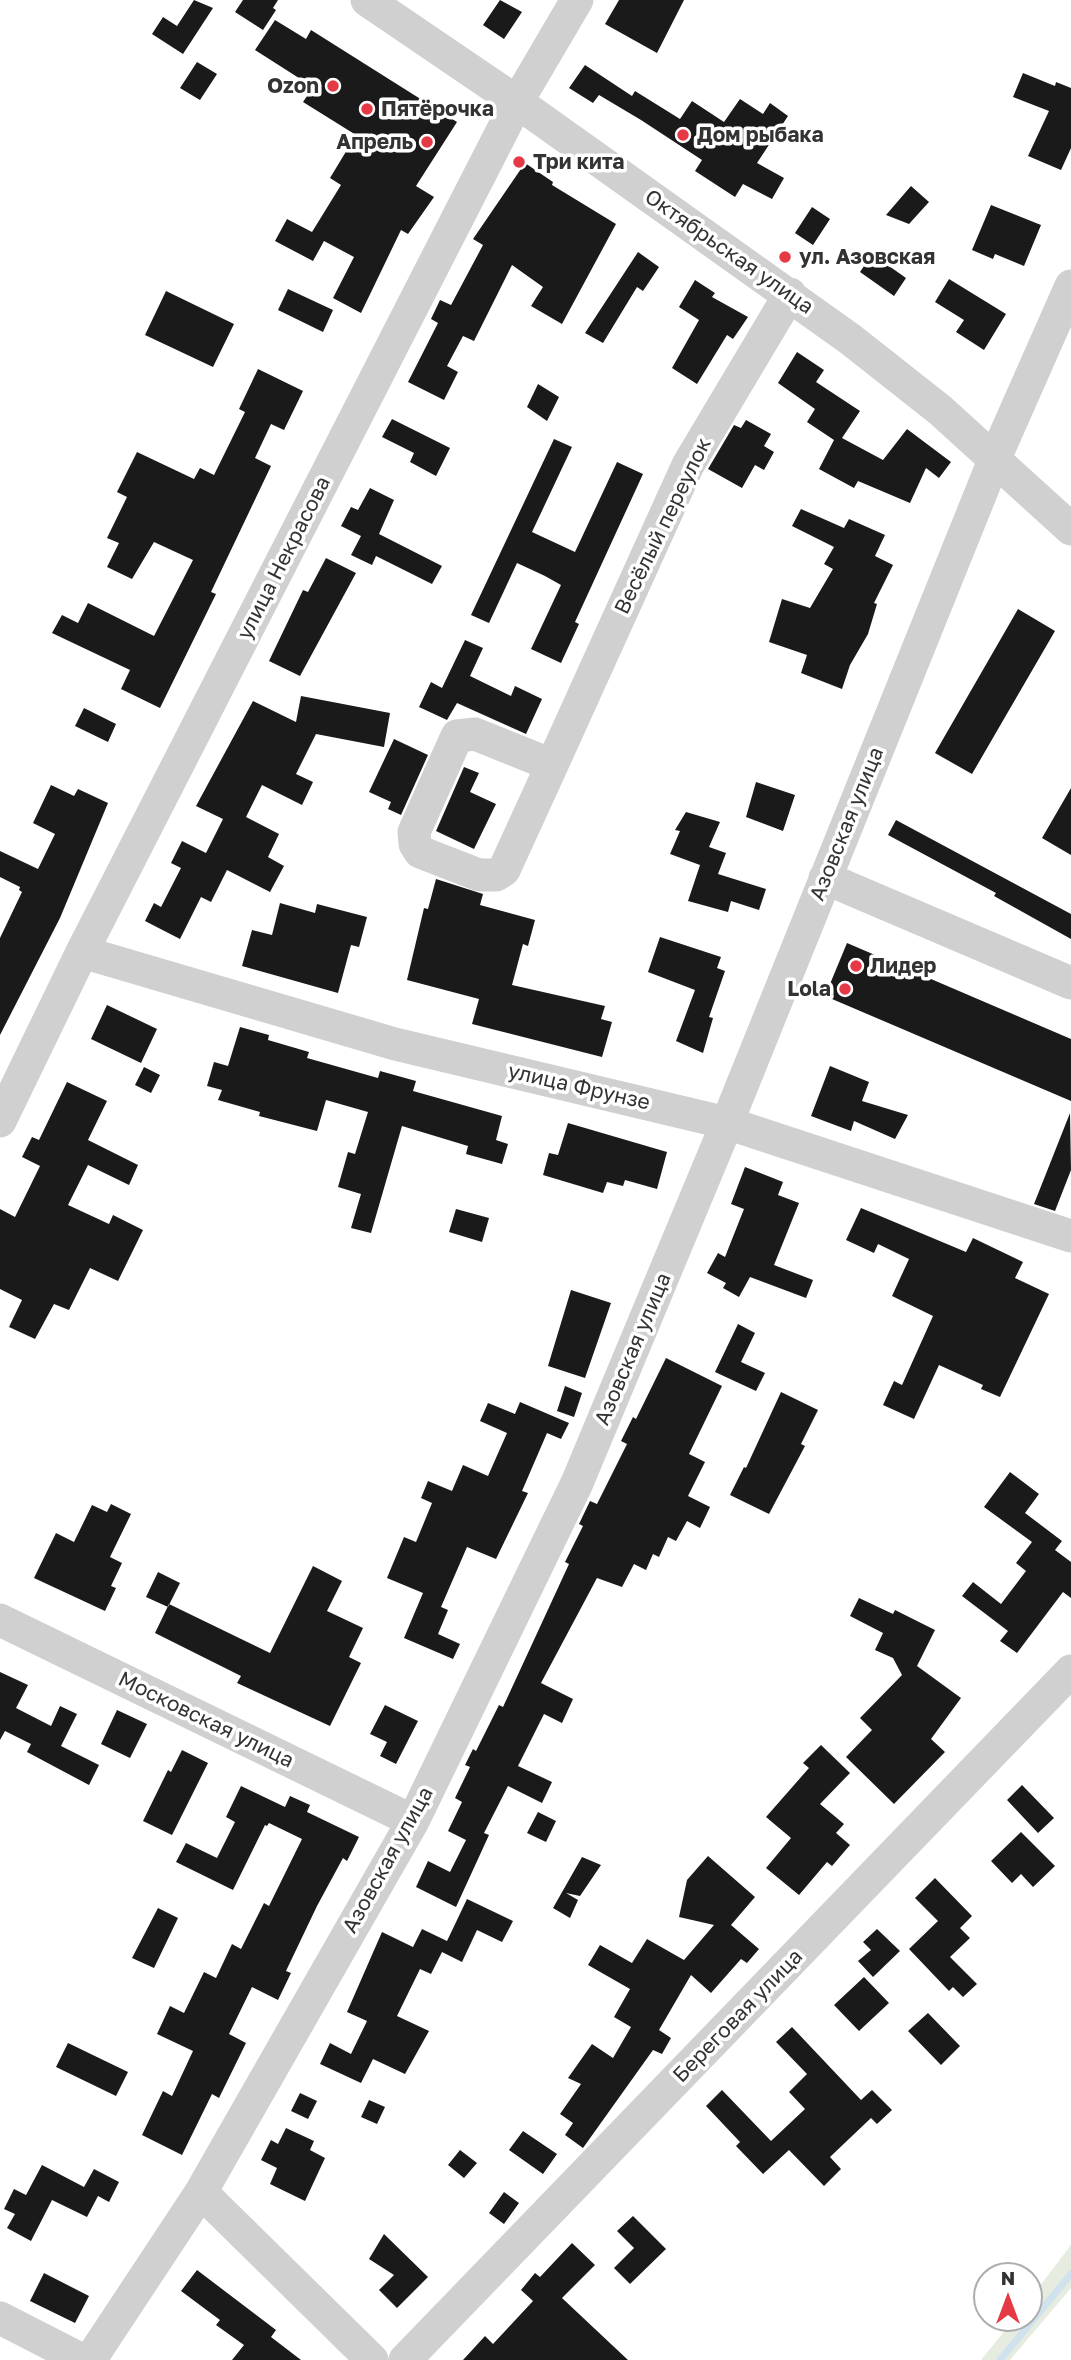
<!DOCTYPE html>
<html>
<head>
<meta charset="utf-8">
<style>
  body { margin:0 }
  #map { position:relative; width:1071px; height:2360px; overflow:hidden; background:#fff; font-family:"Golos Text",sans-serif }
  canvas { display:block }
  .north { position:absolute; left:973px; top:2262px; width:70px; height:70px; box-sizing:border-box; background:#fff; border:2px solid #adadad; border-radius:50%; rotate:0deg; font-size:19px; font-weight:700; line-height:28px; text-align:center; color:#333 }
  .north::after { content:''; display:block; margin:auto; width:24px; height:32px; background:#e63946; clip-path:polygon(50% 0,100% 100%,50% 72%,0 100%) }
</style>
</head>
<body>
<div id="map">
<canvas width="1071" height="2360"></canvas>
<div class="north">N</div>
</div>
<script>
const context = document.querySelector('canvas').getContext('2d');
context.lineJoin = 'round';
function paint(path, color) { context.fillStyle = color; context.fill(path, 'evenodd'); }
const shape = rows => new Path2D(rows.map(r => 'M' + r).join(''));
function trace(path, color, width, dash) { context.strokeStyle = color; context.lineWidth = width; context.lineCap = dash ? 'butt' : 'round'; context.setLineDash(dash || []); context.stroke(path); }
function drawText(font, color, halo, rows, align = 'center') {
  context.font = font + ' "Golos Text",sans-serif'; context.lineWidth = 7; context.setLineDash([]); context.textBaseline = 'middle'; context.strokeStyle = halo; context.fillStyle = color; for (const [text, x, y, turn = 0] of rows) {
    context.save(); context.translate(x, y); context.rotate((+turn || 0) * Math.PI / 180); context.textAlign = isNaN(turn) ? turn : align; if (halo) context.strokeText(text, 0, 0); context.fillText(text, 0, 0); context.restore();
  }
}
const green = shape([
  [1071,2245,1071,2288,1010,2360,981,2360,1015,2318,1029,2318,1029,2300]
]);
const stream = shape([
  [1000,2360,1071,2274]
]);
const building = shape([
  [194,0,213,8,183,54,152,34,163,17,177,26],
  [243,0,278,0,273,8,276,10,263,30,235,12],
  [500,0,522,12,504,39,483,25],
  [619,0,684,0,657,53,605,24],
  [275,20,306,39,311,30,457,122,416,186,434,197,408,234,401,230,361,313,333,298,354,257,324,241,313,261,275,241,287,219,312,232,341,185,330,178,356,135,303,102,313,87,255,50],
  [197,62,217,74,200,100,180,88],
  [585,65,632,96,635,91,680,119,692,101,724,122,740,99,763,114,770,103,788,116,757,163,784,178,772,199,743,184,735,197,695,171,702,160,641,120,599,95,593,103,569,88],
  [1023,73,1055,86,1056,82,1071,88,1071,148,1061,170,1028,156,1049,111,1013,97],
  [525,163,553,182,552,185,616,224,562,324,531,306,543,287,512,265,474,341,463,336,447,366,458,372,444,400,408,382,438,323,431,319,440,300,451,305,483,245,473,239],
  [911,186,929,202,909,224,886,215],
  [991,205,1041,225,1024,266,995,254,993,259,972,250],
  [812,207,830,219,813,245,795,233],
  [638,252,659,267,643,291,637,287,603,343,585,333],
  [872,254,906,278,894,296,860,272],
  [949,279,1006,314,984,350,956,332,964,320,935,302],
  [695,280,715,293,712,297,748,317,733,339,727,335,697,384,672,368,699,320,679,307],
  [288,289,333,310,323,332,278,310],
  [166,291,234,324,213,367,145,335],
  [797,352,824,370,816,382,860,411,842,438,883,460,907,429,951,462,939,478,926,468,910,503,858,481,854,488,819,469,834,440,807,422,815,409,778,383],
  [258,369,303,391,284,430,271,424,255,458,271,466,211,592,216,594,160,708,121,689,130,670,52,633,62,615,78,623,88,603,154,636,193,560,154,542,132,579,107,567,119,543,107,538,127,497,117,492,137,452,194,479,200,468,214,475,245,412,239,409],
  [538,384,559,397,547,421,527,407],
  [392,419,450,448,436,476,410,462,414,453,382,437],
  [746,420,771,434,764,446,774,452,764,470,755,465,742,488,708,469,734,425,741,428],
  [554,439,572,447,532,532,575,552,617,462,643,474,575,622,579,624,561,663,531,649,561,585,545,576,517,563,489,623,471,615],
  [370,488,394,500,379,534,442,566,432,584,376,556,372,565,351,555,361,536,341,526,351,507,358,510],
  [801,509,844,528,849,519,885,535,875,556,893,565,874,603,877,604,868,634,850,665,842,689,801,673,807,655,769,642,782,599,810,608,833,569,824,564,834,547,792,526],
  [326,558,356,573,300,676,269,661,303,590,308,592],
  [1018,609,1055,631,972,774,935,753],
  [465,640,483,648,470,676,511,696,515,686,542,699,526,734,457,703,447,720,419,707,431,682,442,688],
  [301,696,390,713,384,747,316,734,296,774,313,782,302,805,262,785,246,817,279,834,268,857,284,866,270,892,227,870,211,902,201,897,180,939,145,921,154,903,161,907,181,868,171,863,182,841,206,853,223,819,196,806,253,701,296,722],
  [84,708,116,724,108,742,75,726],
  [394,739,428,755,401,815,388,809,391,802,369,792],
  [464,767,479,773,470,792,496,804,474,849,436,831],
  [756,782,795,795,783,831,746,817],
  [51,785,74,796,78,789,108,803,60,918,0,1035,0,938,22,892,19,890,20,887,0,877,0,851,38,869,55,834,33,823],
  [1071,788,1071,855,1042,838],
  [686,812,720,822,709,847,726,853,718,874,766,889,759,910,731,901,728,912,688,901,700,865,670,854,680,831,675,830],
  [896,820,1071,914,1071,939,994,896,996,893,888,835],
  [436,879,483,894,480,905,535,920,528,946,523,944,512,985,605,1006,601,1019,612,1022,602,1057,472,1024,479,999,407,980,424,908,428,909],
  [280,903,315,913,317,904,367,917,359,947,351,945,338,993,242,966,252,930,272,935],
  [660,937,721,957,717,968,725,971,709,1017,713,1018,703,1053,676,1041,695,990,648,972],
  [847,943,1071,1039,1071,1101,825,996],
  [107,1005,157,1029,141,1063,91,1039],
  [240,1027,269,1035,268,1040,309,1052,307,1058,378,1078,380,1071,416,1081,413,1091,502,1116,496,1140,508,1144,502,1164,466,1154,468,1146,402,1126,371,1233,351,1228,361,1194,338,1187,348,1152,355,1154,368,1112,326,1100,317,1131,259,1116,260,1112,218,1100,222,1090,207,1086,214,1062,228,1066],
  [830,1066,869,1082,862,1101,908,1115,895,1139,854,1121,851,1131,811,1116],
  [144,1067,160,1075,151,1093,135,1085],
  [67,1082,107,1101,88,1140,138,1165,129,1185,88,1165,68,1205,109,1224,113,1215,143,1230,118,1281,90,1268,69,1310,54,1304,35,1339,9,1327,22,1300,0,1289,0,1209,15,1217,40,1166,22,1157,32,1137,39,1140],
  [1070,1113,1071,1170,1055,1211,1034,1204],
  [568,1123,667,1152,657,1189,625,1180,623,1186,607,1182,603,1193,543,1175,549,1153,558,1155],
  [745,1167,783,1182,778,1195,799,1203,774,1265,813,1280,806,1298,750,1277,739,1297,723,1288,726,1283,707,1273,718,1253,725,1257,744,1209,731,1204],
  [861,1208,966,1252,973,1238,1023,1262,1015,1278,1049,1294,1000,1397,981,1389,983,1385,939,1365,914,1419,883,1405,894,1381,902,1385,933,1316,892,1296,909,1259,878,1244,874,1253,846,1240],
  [456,1209,489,1218,482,1242,449,1232],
  [571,1290,611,1303,585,1378,548,1366],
  [738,1324,755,1333,741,1362,765,1373,756,1391,715,1372],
  [666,1358,722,1386,689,1454,705,1462,688,1496,710,1507,700,1528,687,1521,676,1541,668,1537,659,1557,653,1554,646,1570,634,1564,622,1587,597,1578,541,1683,573,1699,562,1723,544,1714,518,1766,552,1782,542,1803,508,1786,484,1833,489,1835,456,1907,416,1887,428,1861,450,1872,466,1840,448,1831,462,1802,455,1798,470,1767,465,1765,473,1749,476,1751,499,1705,503,1707,569,1564,565,1562,583,1526,579,1524,590,1501,597,1504,627,1444,621,1441,633,1417,636,1419],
  [565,1386,582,1393,574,1417,557,1411],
  [781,1392,818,1410,801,1444,805,1446,769,1514,730,1495,744,1467,746,1468],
  [520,1402,569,1423,561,1439,547,1433,522,1491,528,1493,496,1559,467,1547,441,1607,448,1610,438,1634,460,1644,453,1659,404,1638,423,1593,387,1578,404,1537,416,1542,432,1503,421,1498,428,1481,452,1491,463,1465,488,1476,507,1433,480,1421,488,1403,515,1414],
  [1010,1472,1039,1494,1025,1513,1062,1541,1055,1550,1071,1562,1071,1598,1063,1592,1017,1653,1000,1641,1008,1631,962,1596,973,1582,1001,1604,1026,1571,1016,1563,1032,1542,984,1507],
  [111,1504,131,1514,110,1557,122,1563,111,1586,116,1588,105,1611,34,1578,56,1533,74,1542,92,1505,107,1512],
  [313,1566,342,1581,327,1611,363,1628,349,1657,361,1663,330,1726,237,1683,241,1676,155,1633,169,1604,270,1653],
  [158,1572,180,1583,168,1607,146,1597],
  [859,1598,893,1614,895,1610,935,1630,917,1666,961,1698,931,1739,945,1752,894,1804,846,1757,872,1730,860,1718,902,1675,893,1658,875,1650,883,1633,850,1616],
  [0,1672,28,1685,16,1708,51,1726,60,1706,77,1714,61,1746,99,1765,89,1785,27,1752,31,1744,5,1731,0,1740],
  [385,1705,418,1721,396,1764,380,1756,387,1742,370,1734],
  [117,1710,147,1724,130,1758,101,1744],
  [821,1745,850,1773,820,1804,844,1824,836,1833,850,1845,832,1866,827,1862,799,1895,766,1868,791,1838,766,1817,809,1768,803,1763],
  [182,1750,208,1763,172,1835,143,1821,168,1770,171,1772],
  [1022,1785,1054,1818,1038,1833,1007,1800],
  [241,1786,285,1807,290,1796,310,1805,307,1812,359,1837,347,1861,343,1858,317,1906,286,1971,291,1973,278,2000,252,1987,229,2034,246,2043,219,2098,212,2094,182,2155,142,2135,163,2091,172,2096,193,2051,157,2034,170,2006,184,2013,204,1972,216,1978,232,1944,241,1949,264,1903,269,1906,302,1839,269,1823,267,1826,265,1825,233,1890,176,1862,186,1843,217,1858,235,1822,226,1817],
  [538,1812,556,1821,546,1842,527,1833],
  [1021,1832,1055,1866,1033,1887,1021,1874,1012,1883,991,1861],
  [708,1856,755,1897,731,1925,759,1949,747,1963,741,1959,711,1993,691,1975,659,2030,671,2038,662,2054,653,2050,583,2148,565,2135,573,2123,560,2114,581,2084,568,2078,592,2044,613,2058,631,2027,614,2017,630,1989,588,1965,600,1945,632,1963,647,1939,684,1960,714,1925,679,1917,687,1880],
  [582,1857,601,1865,580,1896,566,1893,578,1900,570,1918,553,1908],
  [935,1878,972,1916,960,1928,970,1938,950,1957,977,1984,963,1997,953,1987,949,1991,909,1949,938,1921,915,1898],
  [467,1899,513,1921,502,1942,477,1930,462,1962,442,1952,431,1974,420,1969,397,2016,429,2031,405,2074,373,2059,361,2083,320,2064,330,2043,351,2054,367,2021,347,2012,382,1932,413,1947,422,1929,447,1941],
  [158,1908,178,1918,154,1968,132,1958],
  [877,1929,900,1951,873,1977,858,1961,871,1950,863,1942],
  [864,1977,889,2003,859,2031,834,2005],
  [928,2013,960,2046,941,2065,908,2031],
  [792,2027,861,2100,872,2090,892,2110,877,2124,871,2118,830,2157,841,2169,824,2186,789,2150,763,2174,736,2146,740,2142,706,2106,722,2090,771,2141,805,2109,789,2092,807,2074,776,2042],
  [68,2043,128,2072,116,2096,56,2067],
  [300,2093,317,2101,308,2119,291,2111],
  [369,2100,385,2107,377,2124,361,2117],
  [286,2128,314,2141,310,2150,325,2158,305,2201,270,2184,277,2168,261,2160,271,2140,278,2144],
  [523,2131,557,2154,543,2174,509,2150],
  [460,2150,477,2163,464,2178,448,2165],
  [42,2165,84,2187,94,2169,119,2182,109,2202,98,2196,87,2217,52,2200,31,2241,7,2228,15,2214,4,2209,14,2189,26,2195],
  [504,2192,519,2203,504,2224,489,2213],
  [633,2216,666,2249,630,2284,614,2268,634,2248,617,2231],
  [384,2234,428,2277,397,2308,379,2290,394,2275,369,2259],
  [572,2243,595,2265,562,2298,628,2360,463,2360,485,2336,493,2344,533,2301,521,2290,535,2273,540,2277],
  [197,2270,276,2330,271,2337,301,2360,232,2360,244,2345,216,2325,220,2320,181,2291],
  [44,2273,89,2296,75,2323,30,2301]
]);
const minor = shape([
  [367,0,517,102,850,339,940,410,1071,529],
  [552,765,475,734,457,736,414,832,415,844,420,852,479,875,496,875,504,870,552,765,688,465,790,294],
  [825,878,1071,983],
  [82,952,395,1044,727,1123,1071,1236],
  [0,1121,82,952,517,102,577,0],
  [0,1620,413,1821],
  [201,2192,372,2360],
  [0,2318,82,2360],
  [90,2360,201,2192,413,1821,577,1483,727,1123,995,458,1071,286],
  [405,2360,1071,1671]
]);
const markers = [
  [333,86,7,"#e63946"],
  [367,109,7,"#e63946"],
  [683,135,7,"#e63946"],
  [427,142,7,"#e63946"],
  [519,162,7,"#e63946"],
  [785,257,7,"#e63946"],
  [856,966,7,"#e63946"],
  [845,989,7,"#e63946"]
];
const poiNames = [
  ["Ozon",319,86,"right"],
  ["Пятёрочка",381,109],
  ["Дом рыбака",697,135],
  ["Апрель",413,142,"right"],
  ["Три кита",533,162],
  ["ул. Азовская",799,257],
  ["Лидер",870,966],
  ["Lola",831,989,"right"]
];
const streetNames = [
  ["Октябрьская улица",729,252,35],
  ["Весёлый переулок",663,526,-64],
  ["улица Некрасова",284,558,-63],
  ["Азовская улица",847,824,-68],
  ["улица Фрунзе",579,1087,13],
  ["Азовская улица",633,1349,-67],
  ["Московская улица",206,1720,26],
  ["Азовская улица",388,1860,-61],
  ["Береговая улица",738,2016,-46]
];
paint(green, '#e6ecdf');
trace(stream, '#cfe2ee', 7);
paint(building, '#1a1a1a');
trace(minor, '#d0d0d0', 33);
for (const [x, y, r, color] of markers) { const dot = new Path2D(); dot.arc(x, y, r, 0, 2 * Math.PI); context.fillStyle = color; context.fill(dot); trace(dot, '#fff', 2.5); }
drawText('bold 21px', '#333', '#fff', poiNames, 'left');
drawText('21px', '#333', '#fff', streetNames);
</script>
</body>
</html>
